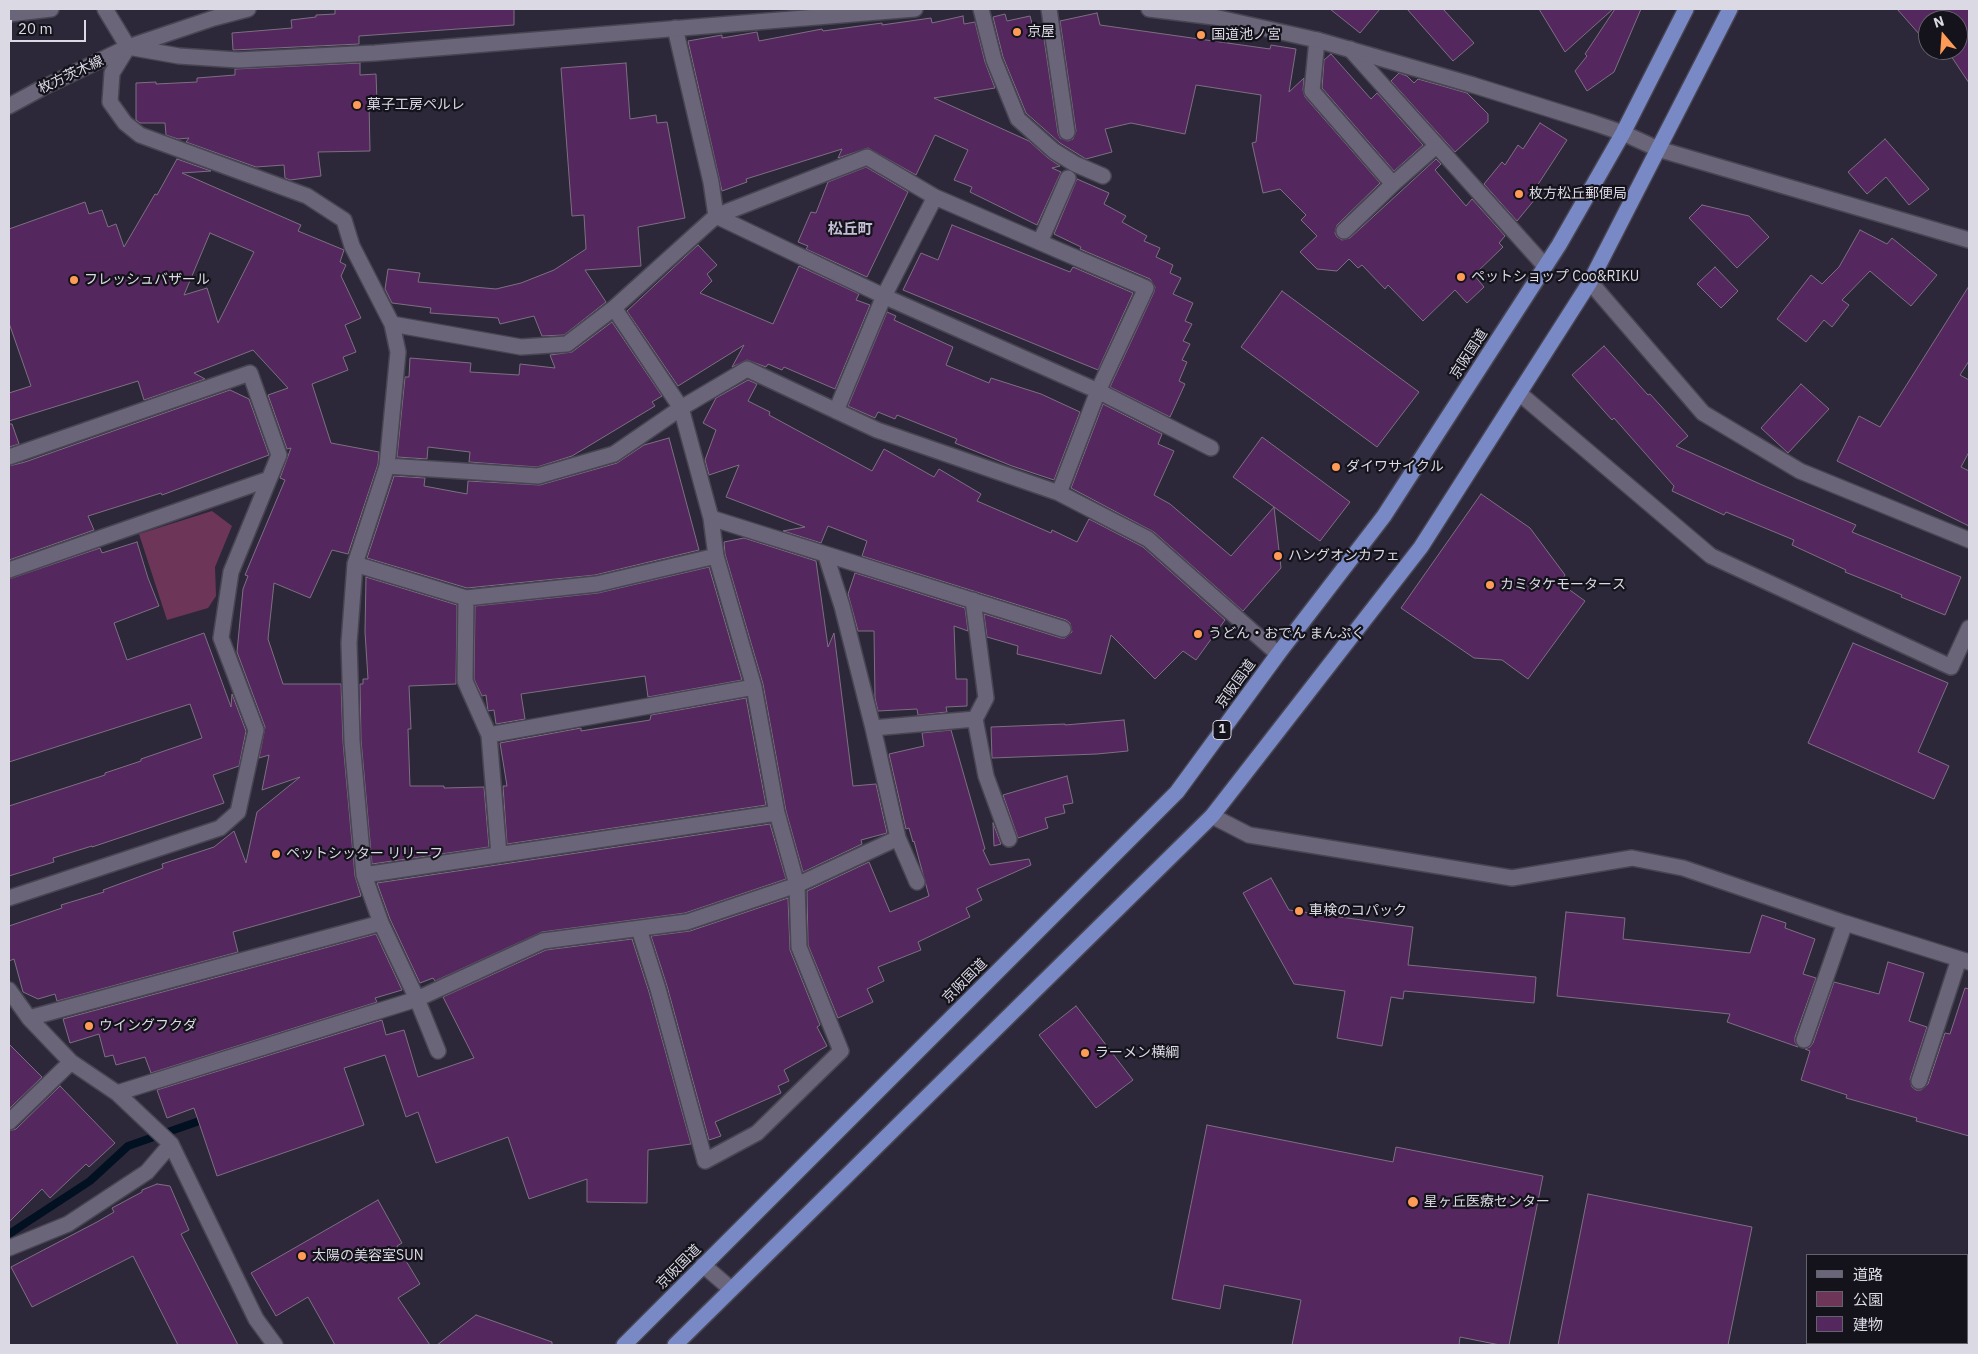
<!DOCTYPE html>
<html>
<head>
<meta charset="utf-8">
<style>
  body { margin:0 }
  #map { position:relative; width:1978px; height:1354px; overflow:hidden; background:#2c2839; font-family:"IBM Plex Sans","Noto Sans JP",sans-serif }
  canvas { display:block }
  .frame { position:absolute; inset:0; border:10px solid #dbd9e4; pointer-events:none }
  .legend { position:absolute; left:1806px; top:1254px; width:162px; height:90px; box-sizing:border-box; background:#14121a; border:1px solid #64626b; margin:0; padding:6px 9px; list-style:none; font-size:15px; color:#dbd9e4 }
  .legend li { display:flex; align-items:center; gap:10px; height:25px }
  .legend b { width:25px; border:1px solid #64626b }
  .north { position:absolute; left:1918px; top:10px; width:50px; height:50px; box-sizing:border-box; background:#14121a; border:1px solid #64626b; border-radius:50%; rotate:342deg; font-size:14px; font-weight:700; line-height:20px; text-align:center; color:#dbd9e4 }
  .north::after { content:''; display:block; margin:auto; width:18px; height:22px; background:#fe9c57; clip-path:polygon(50% 0,100% 100%,50% 72%,0 100%) }
  .scale { position:absolute; left:10px; top:20px; width:76px; height:22px; box-sizing:border-box; border:2px solid #dbd9e4; border-top:0; padding-left:6px; font-size:15px; line-height:18px; white-space:nowrap; color:#dbd9e4; -webkit-text-stroke:4px #14121a; paint-order:stroke }
</style>
</head>
<body>
<div id="map">
<canvas width="1978" height="1354"></canvas>
<div class="frame"></div>
<ul class="legend">
<li><b style="height:6px;background:#6a6579"></b>道路</li>
<li><b style="height:14px;background:#6d3659"></b>公園</li>
<li><b style="height:14px;background:#54285e"></b>建物</li>
</ul>
<div class="north">N</div>
<div class="scale">20 m</div>
</div>
<script>
const context = document.querySelector('canvas').getContext('2d');
context.lineJoin = 'round';
function paint(path, color) { context.fillStyle = color; context.fill(path, 'evenodd'); }
const shape = rows => new Path2D(rows.map(r => 'M' + r).join(''));
function trace(path, color, width, dash) { context.strokeStyle = color; context.lineWidth = width; context.lineCap = dash ? 'butt' : 'round'; context.setLineDash(dash || []); context.stroke(path); }
function drawText(font, color, halo, rows, align = 'center') {
  context.font = font + ' "IBM Plex Sans","Noto Sans JP",sans-serif'; context.lineWidth = 4.5; context.setLineDash([]); context.textBaseline = 'middle'; context.strokeStyle = halo; context.fillStyle = color; for (const [text, x, y, turn = 0] of rows) {
    context.save(); context.translate(x, y); context.rotate((+turn || 0) * Math.PI / 180); context.textAlign = isNaN(turn) ? turn : align; if (halo) context.strokeText(text, 0, 0); context.fillText(text, 0, 0); context.restore();
  }
}
const green = shape([
  [212,511,232,526,215,567,216,596,208,608,167,620,139,534]
]);
const stream = shape([
  [9,1234,90,1181,128,1146,208,1118]
]);
const building = shape([
  [335,9,514,9,514,25,359,36,359,44,233,50,232,33,292,28,291,20,316,17,316,15,335,14,335,9],
  [1330,9,1380,9,1360,33,1330,9],
  [1407,9,1443,9,1474,43,1453,61,1407,9],
  [1539,9,1613,9,1565,52,1539,9],
  [1615,9,1641,9,1614,72,1587,91,1575,71,1587,56,1585,54,1615,9],
  [1897,9,1969,9,1969,83,1947,50,1958,50,1958,20,1928,20,1928,27,1920,35,1897,9],
  [1097,13,1100,25,1270,49,1271,45,1296,49,1289,92,1304,78,1303,90,1305,97,1380,183,1337,225,1335,233,1337,237,1342,240,1350,238,1436,159,1441,164,1435,170,1466,206,1472,199,1505,236,1499,243,1503,247,1474,275,1484,287,1467,303,1455,290,1423,321,1388,285,1385,289,1362,265,1358,268,1349,259,1337,271,1317,269,1300,252,1317,236,1301,220,1306,215,1280,189,1263,193,1252,143,1256,142,1261,95,1196,85,1185,134,1131,123,1105,129,1112,152,1086,159,1060,143,1026,113,1003,57,993,17,1005,14,1007,21,1030,16,1033,27,1042,25,1058,133,1060,138,1068,141,1073,139,1076,131,1060,21,1097,13],
  [963,16,964,24,975,22,985,62,995,88,934,98,1029,141,1048,158,1060,166,1052,168,1061,172,1037,225,970,192,972,187,954,180,968,150,935,135,916,175,868,148,838,158,842,149,746,179,747,182,722,191,688,41,722,35,722,38,757,32,759,41,822,29,823,31,882,23,882,25,931,18,932,23,963,16],
  [1331,54,1371,99,1377,93,1423,145,1394,171,1322,88,1324,60,1331,54],
  [360,63,360,75,376,74,377,102,369,102,370,151,318,152,321,176,290,180,285,178,284,165,256,167,186,142,189,138,178,139,166,135,165,123,140,123,136,120,136,83,156,82,156,84,197,82,197,78,235,75,235,69,360,63],
  [626,63,630,119,656,115,657,123,667,122,685,218,638,227,641,266,585,270,606,302,564,335,542,336,534,316,500,324,498,318,430,313,431,308,392,303,385,289,388,269,420,273,418,282,496,289,521,283,554,270,586,249,584,215,572,216,561,68,626,63],
  [1399,73,1407,76,1414,83,1418,79,1467,93,1488,114,1488,122,1455,152,1391,81,1399,73],
  [1540,123,1567,140,1535,189,1540,193,1517,221,1484,184,1502,162,1505,165,1518,145,1523,149,1540,123],
  [1885,139,1929,189,1909,205,1886,177,1867,194,1848,172,1885,139],
  [177,159,211,171,182,173,301,225,298,231,344,250,340,262,346,265,341,276,361,318,345,325,356,352,343,357,348,370,312,384,331,443,379,452,378,464,348,554,332,550,310,598,274,583,268,639,283,684,341,684,343,742,355,876,361,896,233,932,238,952,57,1001,55,994,38,999,23,992,14,959,9,961,9,926,62,908,61,905,104,892,103,890,163,868,162,864,214,847,234,831,246,863,257,812,300,777,262,790,269,755,259,758,265,727,237,652,243,589,248,576,245,575,285,480,280,478,291,448,287,449,268,395,288,388,253,350,194,373,205,379,144,400,138,381,9,421,9,393,31,386,9,323,9,229,85,202,89,214,102,210,108,227,116,224,124,247,155,194,157,195,177,159],
  [210,233,254,252,218,323,207,288,184,295,210,233],
  [866,167,908,192,867,277,806,249,808,246,798,242,811,212,816,213,828,182,866,167],
  [1077,179,1109,193,1104,204,1126,216,1122,222,1147,236,1144,241,1160,248,1156,257,1173,265,1170,273,1181,278,1173,294,1193,303,1185,321,1192,324,1183,341,1190,344,1182,360,1187,362,1179,381,1185,384,1170,417,1110,387,1154,292,1155,287,1150,279,1080,249,1081,247,1054,234,1077,179],
  [1702,205,1749,216,1769,237,1737,268,1689,218,1702,205],
  [952,225,1070,272,1073,267,1133,293,1098,370,903,290,921,253,938,260,952,225],
  [1860,230,1887,244,1892,238,1937,275,1911,306,1870,271,1842,300,1849,305,1832,327,1824,320,1806,342,1777,319,1811,275,1822,284,1839,267,1860,230],
  [698,245,717,265,707,274,712,281,700,293,773,324,799,266,859,294,856,300,870,305,835,389,784,367,782,370,768,364,766,367,747,360,732,367,744,345,678,386,627,311,698,245],
  [1715,267,1738,291,1721,308,1697,284,1715,267],
  [1969,286,1969,361,1960,375,1969,380,1969,452,1961,467,1969,471,1969,526,1837,461,1859,416,1880,427,1969,286],
  [1282,291,1419,392,1377,447,1241,347,1282,291],
  [887,312,896,316,894,320,953,347,946,365,989,383,991,378,1041,394,1080,412,1054,480,1012,466,955,443,957,439,897,415,895,419,878,412,875,418,848,406,887,312],
  [612,322,662,396,652,402,655,406,572,456,537,467,469,462,470,452,428,447,427,459,397,457,405,377,409,377,410,358,471,363,470,372,519,375,520,364,555,368,550,355,572,352,612,322],
  [1604,346,1648,395,1650,394,1688,436,1676,446,1760,484,1856,525,1852,532,1961,577,1945,615,1901,597,1902,595,1845,572,1846,570,1792,545,1794,540,1726,512,1724,515,1672,491,1674,486,1614,418,1612,420,1572,375,1604,346],
  [748,380,757,384,748,401,770,412,769,415,872,471,884,449,934,477,939,469,981,494,977,501,1051,533,1052,530,1077,542,1089,519,1143,547,1225,620,1196,660,1183,651,1155,679,1111,635,1101,674,1017,654,1018,646,987,637,984,614,1061,638,1065,638,1072,632,1070,623,1066,620,862,556,867,541,828,526,821,543,783,531,805,527,726,497,739,465,709,475,705,460,716,430,703,423,716,398,748,380],
  [1801,384,1829,409,1788,453,1761,428,1801,384],
  [230,390,249,399,269,455,162,495,161,493,88,516,94,530,9,560,9,466,25,462,230,390],
  [1103,404,1162,434,1158,444,1174,451,1154,495,1170,504,1231,556,1274,507,1233,477,1262,437,1350,502,1320,541,1274,507,1281,568,1243,611,1154,532,1071,488,1103,404],
  [9,424,12,424,19,444,9,447,9,424],
  [669,438,699,550,595,575,467,588,367,558,394,476,425,478,424,486,467,494,468,481,540,485,617,463,644,445,669,438],
  [1481,494,1530,528,1565,575,1560,583,1585,601,1528,679,1502,660,1474,658,1401,608,1481,494],
  [744,538,816,561,828,647,834,633,853,786,876,784,887,833,861,840,862,844,803,872,786,811,763,684,725,554,724,542,744,538],
  [137,542,148,578,159,606,114,623,127,660,204,633,231,707,232,694,246,731,239,766,213,775,224,803,92,847,92,846,53,858,54,862,9,876,9,806,105,775,105,773,141,761,141,759,202,738,190,704,9,762,9,579,100,548,102,553,137,542],
  [709,567,742,680,648,697,645,676,521,694,525,719,496,724,494,710,488,711,486,695,482,696,474,679,475,606,598,593,709,567],
  [855,573,965,608,968,631,954,626,956,679,967,679,967,706,946,707,947,712,918,715,917,709,878,711,875,698,874,631,858,631,848,594,855,573],
  [366,577,457,605,456,684,409,686,411,729,408,729,410,786,444,786,444,788,484,787,489,847,372,864,361,740,360,684,363,684,363,679,368,679,365,632,366,577],
  [1853,643,1948,683,1918,752,1949,766,1934,799,1808,743,1853,643],
  [746,698,766,805,507,844,503,786,507,786,500,743,581,728,581,731,650,720,651,715,746,698],
  [1124,720,1128,751,1097,754,992,758,991,727,1065,724,1065,725,1124,720],
  [951,730,985,849,983,850,990,865,1029,859,1031,865,977,889,982,900,966,908,970,917,918,942,921,950,878,967,884,981,867,989,873,1002,838,1018,808,945,807,891,869,862,890,912,929,896,914,841,913,842,909,828,906,829,889,754,924,746,922,733,951,730],
  [1067,776,1073,803,1063,805,1065,813,1045,818,1048,828,1018,838,1003,795,1067,776],
  [993,823,1001,844,994,846,993,823],
  [770,824,786,879,685,913,542,932,435,981,433,978,420,983,390,919,377,883,770,824],
  [1271,878,1289,910,1413,927,1408,965,1536,977,1534,1003,1404,991,1403,999,1391,997,1382,1046,1337,1038,1345,991,1294,984,1243,893,1271,878],
  [788,898,790,950,820,1025,817,1027,827,1046,784,1070,789,1081,778,1086,781,1093,715,1122,721,1136,709,1140,667,986,651,936,690,931,788,898],
  [1566,912,1625,918,1623,939,1750,953,1762,915,1786,923,1785,928,1815,939,1803,974,1816,978,1795,1037,1795,1042,1798,1047,1727,1022,1730,1014,1557,996,1566,912],
  [376,934,402,990,375,998,377,1002,151,1073,145,1057,116,1065,113,1055,105,1057,99,1034,70,1043,63,1019,376,934],
  [632,939,649,992,691,1144,648,1150,647,1203,587,1202,587,1179,529,1199,508,1137,436,1163,418,1112,406,1117,385,1055,344,1068,364,1125,217,1176,194,1108,167,1118,157,1090,382,1020,386,1035,404,1030,418,1077,474,1058,443,997,546,950,632,939],
  [1888,962,1924,973,1909,1021,1927,1027,1910,1079,1912,1087,1916,1090,1921,1090,1928,1084,1945,1033,1950,1034,1965,988,1969,989,1969,1136,1916,1121,1917,1118,1846,1098,1847,1095,1801,1080,1810,1051,1805,1049,1810,1047,1813,1043,1834,982,1879,994,1888,962],
  [1076,1006,1133,1080,1096,1108,1039,1035,1076,1006],
  [9,1044,42,1077,9,1109,9,1044],
  [60,1086,115,1143,89,1167,86,1164,50,1198,42,1189,9,1222,9,1131,16,1129,60,1086],
  [1207,1125,1393,1162,1396,1147,1543,1176,1509,1345,1500,1345,1460,1337,1459,1345,1292,1345,1301,1300,1224,1285,1220,1309,1172,1299,1207,1125],
  [157,1184,170,1186,189,1230,181,1234,238,1345,178,1345,133,1256,32,1307,11,1267,97,1222,114,1212,112,1208,142,1192,142,1190,157,1184],
  [1588,1194,1752,1227,1728,1345,1558,1345,1588,1194],
  [378,1200,402,1243,397,1246,420,1284,398,1298,430,1345,335,1345,308,1297,276,1316,251,1273,378,1200],
  [476,1315,552,1342,552,1345,437,1345,476,1315]
]);
const street = shape([
  [981,9,994,60,1018,119,1054,151,1075,164,1103,176],
  [1049,9,1067,132],
  [9,14,51,9],
  [675,28,711,182,716,216],
  [1317,40,1312,91,1393,184,1436,146],
  [128,47,112,73,110,102,125,123,140,135,307,196,344,220,352,246,392,324,398,352,387,466,355,564,349,643,352,741,364,875,381,923,417,999,438,1051],
  [1350,49,1545,266],
  [716,216,890,299,1098,391,1211,448],
  [1344,231,1393,184],
  [1040,242,1068,178],
  [1590,282,1703,413,1800,471,1969,540],
  [614,308,681,408,711,518,1063,629],
  [392,324,521,347,567,344,614,308,716,216,867,157,935,197,1146,288,1098,391,1059,493],
  [1519,393,1711,556,1951,667,1969,628],
  [836,411,884,296,935,197],
  [9,457,250,373,279,455,231,572,221,638,256,730,238,812,220,828,9,898],
  [387,466,538,476,614,454,681,408,747,369,877,430,1059,493,1148,539,1278,654],
  [711,518,716,556,754,687,777,813,797,885,898,838],
  [826,556,842,606,873,728,898,838,917,882],
  [355,564,466,598,597,584,716,556],
  [9,570,269,479],
  [466,598,465,681,489,735,499,855],
  [973,600,986,698,975,719,986,776,1009,839],
  [873,728,975,719],
  [489,735,754,687],
  [1212,816,1249,835,1512,878,1632,858,1683,868,1845,923,1969,962],
  [364,875,777,813],
  [9,990,29,1018,71,1062,117,1093,171,1144,256,1319,275,1345],
  [29,1018,381,923],
  [1804,1040,1845,923],
  [1919,1081,1959,959],
  [117,1093,417,999,543,941,687,922,797,885,799,947,841,1051,757,1133,705,1161,658,989,639,929],
  [9,1122,71,1062],
  [9,1248,68,1224,147,1172,171,1144],
  [703,1265,731,1289]
]);
const secondary = shape([
  [105,9,128,47,179,56,238,60,375,53,915,9],
  [1149,9,1214,17,1317,40,1473,85,1594,123,1623,133,1658,149,1969,240],
  [9,106,42,88,128,47,214,18,248,9]
]);
const highway = shape([
  [624,1345,1177,792,1278,654,1384,516,1559,245,1623,133,1686,9],
  [675,1345,1212,816,1421,547,1590,282,1730,9]
]);
const markers = [
  [1017,32,5,"#fe9c57"],
  [1201,35,5,"#fe9c57"],
  [357,105,5,"#fe9c57"],
  [1519,194,5,"#fe9c57"],
  [1461,277,5,"#fe9c57"],
  [74,280,5,"#fe9c57"],
  [1336,467,5,"#fe9c57"],
  [1278,556,5,"#fe9c57"],
  [1490,585,5,"#fe9c57"],
  [1198,634,5,"#fe9c57"],
  [276,854,5,"#fe9c57"],
  [1299,911,5,"#fe9c57"],
  [89,1026,5,"#fe9c57"],
  [1085,1053,5,"#fe9c57"],
  [1413,1202,6,"#fe9c57"],
  [302,1256,5,"#fe9c57"]
];
const shields = [
  [1222,730,18]
];
const shieldNames = [
  ["1",1222,730]
];
const poiNames = [
  ["京屋",1027,32],
  ["国道池ノ宮",1211,35],
  ["菓子工房ペルレ",367,105],
  ["枚方松丘郵便局",1529,194],
  ["ペットショップ Coo&RIKU",1471,277],
  ["フレッシュバザール",84,280],
  ["ダイワサイクル",1346,467],
  ["ハングオンカフェ",1288,556],
  ["カミタケモータース",1500,585],
  ["うどん・おでん まんぷく",1208,634],
  ["ペットシッター リリーフ",286,854],
  ["車検のコパック",1309,911],
  ["ウイングフクダ",99,1026],
  ["ラーメン横綱",1095,1053],
  ["星ヶ丘医療センター",1424,1202],
  ["太陽の美容室SUN",312,1256]
];
const streetNames = [
  ["枚方茨木線",71,75,-25],
  ["京阪国道",1469,354,-57],
  ["京阪国道",1236,684,-54],
  ["京阪国道",965,981,-45],
  ["京阪国道",679,1267,-45]
];
const neighbourhoodNames = [
  ["松丘町",850,230]
];
paint(green, '#6d3659');
trace(stream, '#021121', 8);
paint(building, '#54285e');
trace(building, '#7d6f81', 1);
trace(street, '#484553', 18);
trace(secondary, '#484553', 18);
trace(highway, '#484553', 18);
trace(street, '#6a6579', 15);
trace(secondary, '#6a6579', 15);
trace(highway, '#7989c5', 15);
for (const [x, y, r, color] of markers) { const dot = new Path2D(); dot.arc(x, y, r, 0, 2 * Math.PI); context.fillStyle = color; context.fill(dot); trace(dot, '#14121a', 2); }
for (const [x, y, w] of shields) { const box = new Path2D(); box.roundRect(x - w / 2, y - 9.5, w, 19, 4); context.fillStyle = '#14121a'; context.fill(box); trace(box, '#dbd9e4', 1); }
drawText('bold 12px', '#dbd9e4', null, shieldNames);
drawText('14px', '#dbd9e4', '#14121a', poiNames, 'left');
drawText('14px', '#dbd9e4', '#14121a', streetNames);
drawText('bold 15px', '#c4bfd6', '#14121a', neighbourhoodNames);
</script>
</body>
</html>
